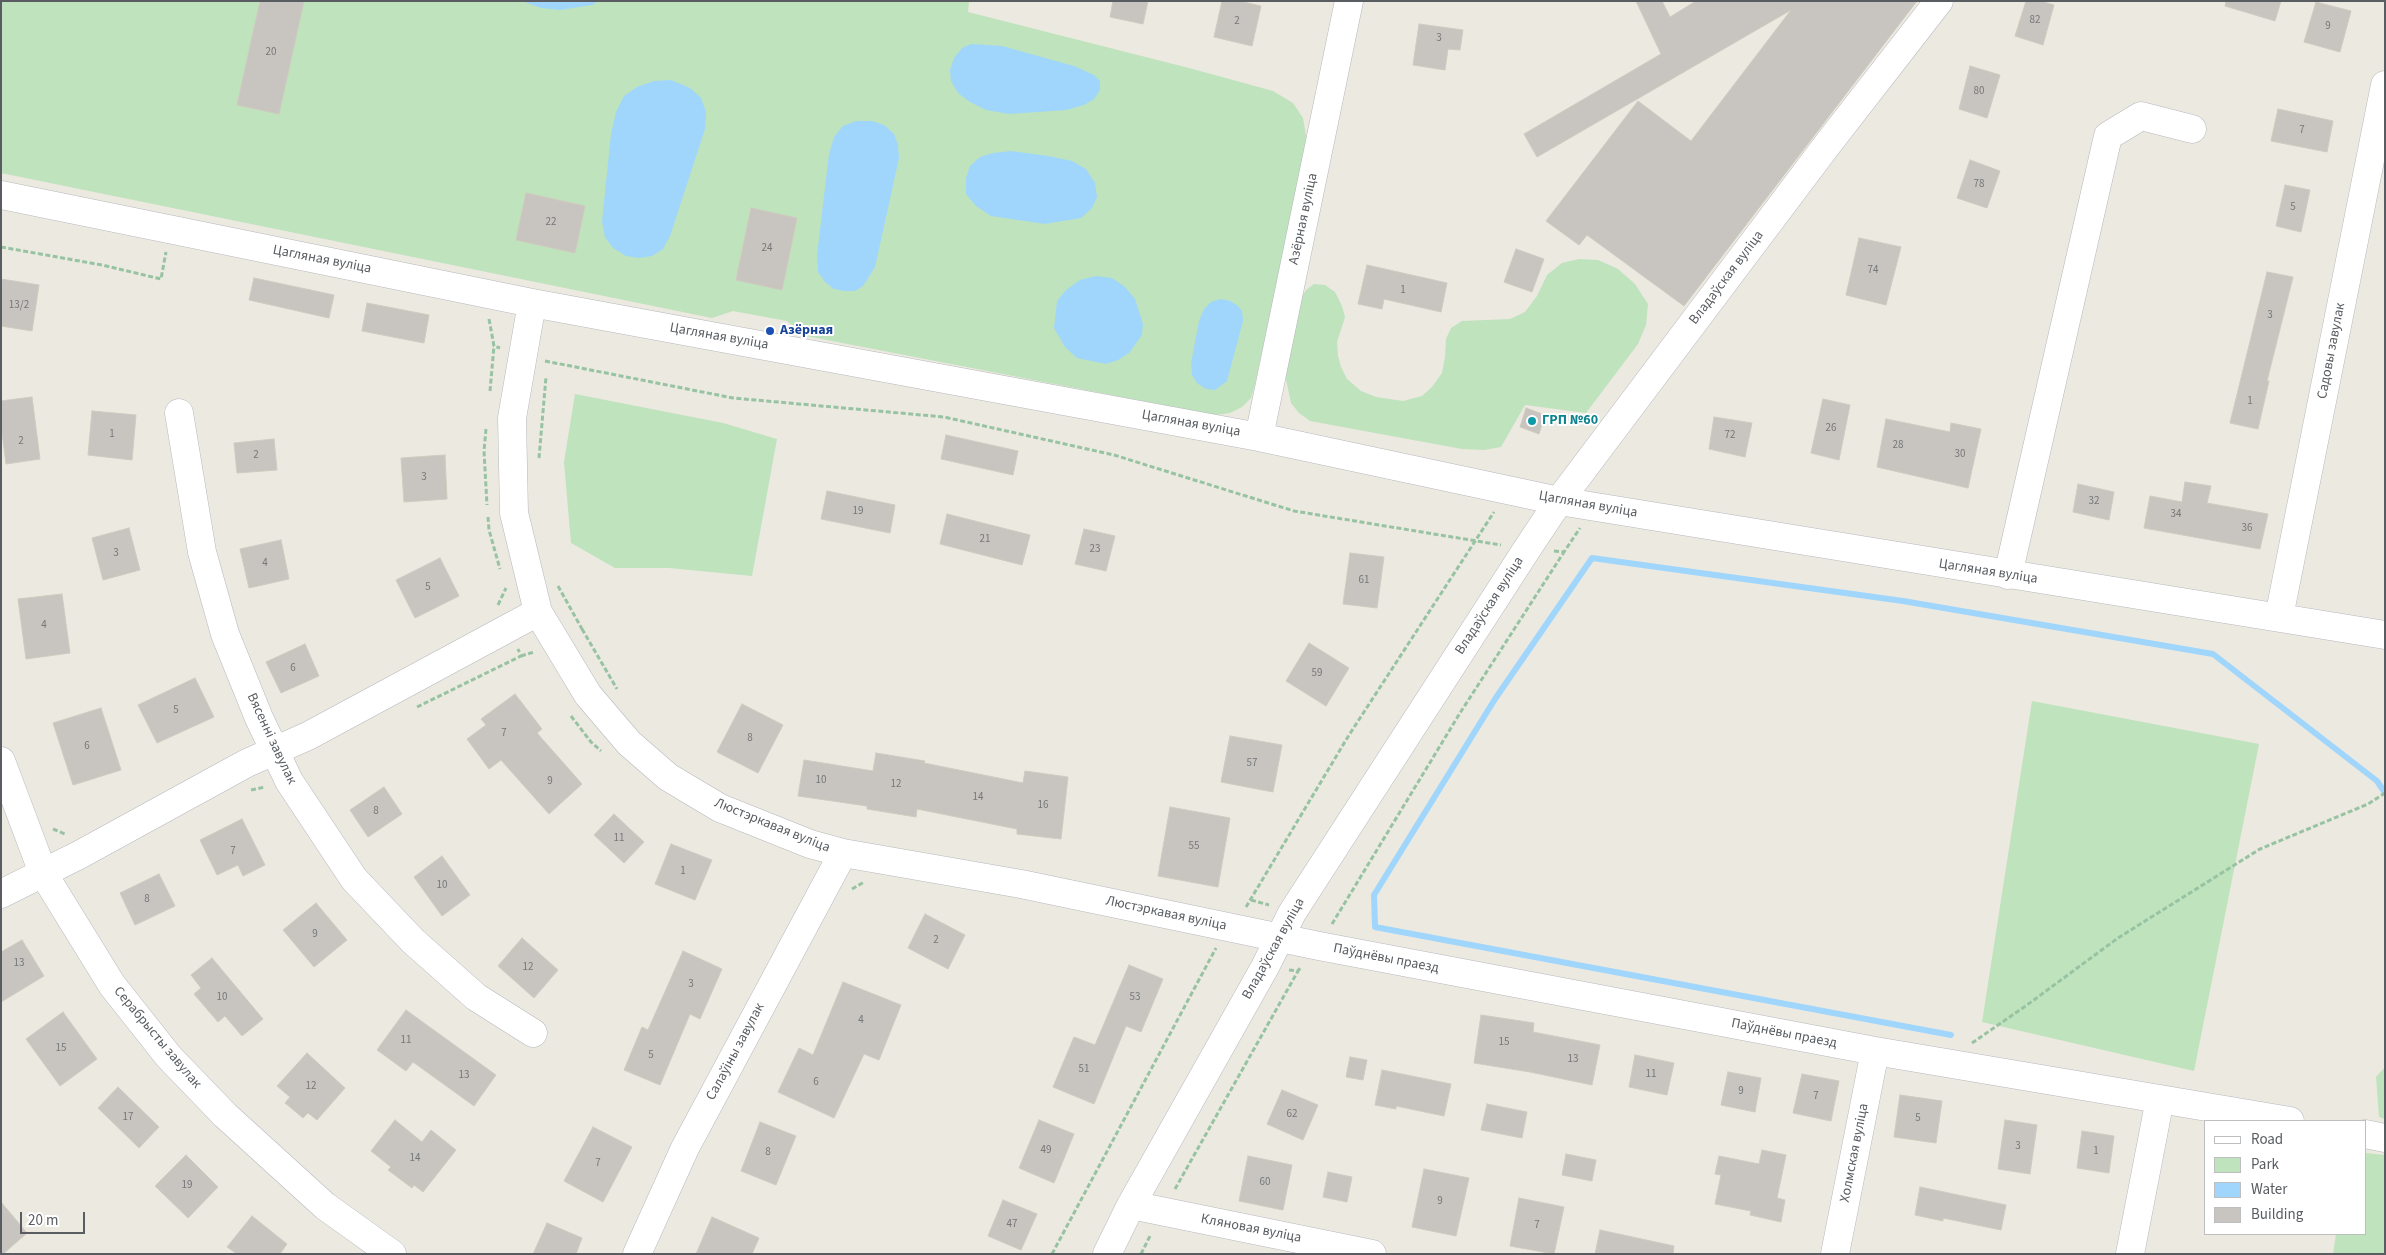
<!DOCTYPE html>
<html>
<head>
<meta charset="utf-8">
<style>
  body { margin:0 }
  #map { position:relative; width:2386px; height:1255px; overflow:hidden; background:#ece9e0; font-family:"Source Sans 3",sans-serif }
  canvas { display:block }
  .frame { position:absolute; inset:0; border:2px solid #595d61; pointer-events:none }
  .legend { position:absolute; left:2204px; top:1120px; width:162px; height:115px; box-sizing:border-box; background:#fff; border:1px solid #bdbec0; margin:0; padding:6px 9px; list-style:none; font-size:15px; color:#595d61 }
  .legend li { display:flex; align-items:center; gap:10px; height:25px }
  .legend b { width:25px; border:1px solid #bdbec0 }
  .scale { position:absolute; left:20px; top:1212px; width:65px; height:22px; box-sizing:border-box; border:2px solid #595d61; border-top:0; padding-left:6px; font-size:15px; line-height:18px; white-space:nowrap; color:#595d61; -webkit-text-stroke:4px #fff; paint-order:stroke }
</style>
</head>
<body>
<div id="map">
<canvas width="2386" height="1255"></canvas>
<div class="frame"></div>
<ul class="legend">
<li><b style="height:6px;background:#fff"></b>Road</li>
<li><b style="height:14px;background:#bee3bd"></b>Park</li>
<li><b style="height:14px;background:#a0d6fc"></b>Water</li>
<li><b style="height:14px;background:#c8c5c0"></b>Building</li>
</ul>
<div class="scale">20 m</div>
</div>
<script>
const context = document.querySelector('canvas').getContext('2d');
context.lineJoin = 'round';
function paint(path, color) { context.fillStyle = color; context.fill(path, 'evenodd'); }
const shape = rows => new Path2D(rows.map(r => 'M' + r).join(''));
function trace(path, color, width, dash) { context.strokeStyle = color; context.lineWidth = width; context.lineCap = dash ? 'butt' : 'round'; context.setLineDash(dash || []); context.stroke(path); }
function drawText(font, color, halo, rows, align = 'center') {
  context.font = font + ' "Source Sans 3",sans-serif'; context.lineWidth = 4; context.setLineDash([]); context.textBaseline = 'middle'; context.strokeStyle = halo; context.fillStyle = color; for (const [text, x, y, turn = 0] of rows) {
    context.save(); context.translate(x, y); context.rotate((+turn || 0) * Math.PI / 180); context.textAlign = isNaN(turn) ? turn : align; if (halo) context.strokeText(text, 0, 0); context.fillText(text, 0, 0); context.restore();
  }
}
const green = shape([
  [1,1,969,1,968,12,1189,68,1273,91,1293,103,1303,118,1306,136,1305,156,1254,388,1251,398,1242,407,1230,413,1215,415,806,336,787,321,733,311,712,318,1,173],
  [1579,259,1598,260,1618,269,1635,284,1648,304,1646,325,1638,344,1586,413,1525,405,1501,447,1484,450,1462,449,1310,421,1299,413,1291,403,1284,370,1301,298,1306,290,1314,284,1325,285,1335,292,1342,306,1345,317,1337,342,1338,356,1341,367,1347,379,1361,391,1376,397,1403,401,1422,396,1432,387,1442,373,1445,357,1446,339,1451,328,1462,321,1510,319,1525,312,1537,296,1547,275,1562,263],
  [575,394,723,423,777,439,752,576,669,568,615,568,571,543,564,462],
  [2032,701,2259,744,2194,1071,1982,1022],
  [2385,1067,2385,1119,2379,1117,2376,1077],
  [2365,1153,2385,1155,2385,1254,2333,1254,2336,1234,2365,1234]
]);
const water = shape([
  [522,1,599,1,592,5,560,10,541,8],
  [971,44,1002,46,1074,66,1094,75,1100,81,1100,90,1094,99,1084,105,1066,110,1009,114,986,110,970,102,958,93,951,81,950,70,954,58,962,48],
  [671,80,690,88,701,98,706,112,705,129,670,236,663,249,652,256,639,258,626,256,613,248,605,237,602,222,611,134,616,112,624,96,637,87,654,81],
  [856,121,872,121,884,125,894,134,898,145,899,158,875,267,863,286,855,291,844,291,834,289,825,282,818,272,817,255,829,154,834,137,843,126],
  [1011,151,1048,156,1072,161,1086,169,1095,183,1097,197,1092,208,1081,218,1045,224,991,216,976,206,966,194,966,178,970,166,980,157,993,153],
  [1096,276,1112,278,1125,287,1135,299,1143,324,1142,335,1129,353,1118,360,1106,364,1077,358,1065,347,1054,328,1057,301,1066,290,1080,280],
  [1221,299,1230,301,1238,306,1242,311,1243,321,1227,381,1215,390,1206,389,1197,383,1192,375,1191,363,1199,321,1204,309,1211,302]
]);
const stream = shape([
  [1951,1035,1375,927,1374,895,1495,699,1592,558,1903,601,2213,654,2377,781,2385,793]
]);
const building = shape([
  [260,1,304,1,279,114,237,105,260,1],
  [1113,1,1148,1,1143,24,1110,17,1113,1],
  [1222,1,1239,1,1261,6,1252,46,1214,37,1222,1],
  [1636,1,1662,1,1670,17,1696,1,1917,1,1684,306,1587,235,1579,245,1546,221,1638,101,1691,141,1791,10,1537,157,1524,134,1661,54,1636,1],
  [2026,1,2040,1,2054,5,2043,45,2015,36,2026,1],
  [2226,1,2281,1,2275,21,2225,6,2226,1],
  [2316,2,2351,11,2340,52,2304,42,2316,2],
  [1419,24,1463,30,1460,50,1448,49,1445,70,1413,65,1419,24],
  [1970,66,2000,75,1987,118,1959,109,1970,66],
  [2278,109,2333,121,2327,152,2271,141,2278,109],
  [1970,160,2000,171,1987,208,1957,198,1970,160],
  [2285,185,2310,190,2301,232,2276,226,2285,185],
  [526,193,585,206,575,253,516,240,526,193],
  [751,208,797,218,782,290,736,280,751,208],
  [1859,238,1901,247,1886,305,1846,295,1859,238],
  [1516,249,1544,259,1532,292,1504,282,1516,249],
  [1367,265,1447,283,1441,312,1384,299,1382,309,1358,304,1367,265],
  [2267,272,2293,277,2267,381,2269,381,2258,429,2230,423,2267,272],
  [254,278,334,295,329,318,249,300,254,278],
  [1,279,39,285,32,331,1,326,1,279],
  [367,303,429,315,424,343,362,331,367,303],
  [32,397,40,459,6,464,1,425,1,401,32,397],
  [1823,399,1850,405,1839,460,1811,453,1823,399],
  [1526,408,1545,415,1539,434,1520,427,1526,408],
  [92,411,136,415,132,460,88,455,92,411],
  [1714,417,1752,423,1745,457,1709,449,1714,417],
  [1886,419,1950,432,1951,423,1981,429,1968,488,1877,467,1886,419],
  [946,435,1018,451,1013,475,941,459,946,435],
  [274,439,277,470,237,473,234,443,274,439],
  [445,455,447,499,404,502,401,458,445,455],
  [2185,482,2211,486,2207,503,2268,514,2260,549,2144,528,2150,496,2182,502,2185,482],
  [2078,484,2114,492,2109,520,2073,512,2078,484],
  [827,491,895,505,890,533,821,519,827,491],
  [947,514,1030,535,1022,565,940,544,947,514],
  [129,528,140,570,103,580,92,538,129,528],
  [1084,529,1115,536,1106,571,1075,564,1084,529],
  [281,540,289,579,249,588,240,549,281,540],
  [1350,553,1384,557,1377,608,1343,604,1350,553],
  [440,558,459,596,415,618,396,580,440,558],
  [62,594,70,653,26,659,18,599,62,594],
  [1309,643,1349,668,1326,706,1286,681,1309,643],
  [305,644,319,676,281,693,266,662,305,644],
  [195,678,214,717,157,743,138,705,195,678],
  [515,694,542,729,537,733,582,784,549,814,501,760,489,769,467,739,486,725,481,719,515,694],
  [742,704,783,725,758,773,717,752,742,704],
  [101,708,121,770,73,785,53,723,101,708],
  [1230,736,1282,745,1273,792,1221,782,1230,736],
  [876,753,925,761,924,763,1023,783,1025,771,1068,777,1061,839,1017,834,1017,829,917,809,916,817,867,809,867,806,798,796,804,760,873,771,876,753],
  [384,787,402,814,368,837,350,810,384,787],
  [1170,807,1230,818,1218,887,1158,876,1170,807],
  [614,814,644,842,624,863,594,835,614,814],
  [242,819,265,865,243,876,238,865,217,875,200,840,242,819],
  [671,844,712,860,695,900,655,884,671,844],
  [442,856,470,895,442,916,414,877,442,856],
  [159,874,175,906,135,925,120,893,159,874],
  [316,903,347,940,314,967,283,930,316,903],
  [925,914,965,935,948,969,908,948,925,914],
  [522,938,558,970,534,998,498,966,522,938],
  [22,940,44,976,1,1002,1,952,22,940],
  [683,951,722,969,700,1019,690,1014,660,1085,624,1070,642,1027,648,1030,683,951],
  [212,958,263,1019,242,1036,225,1016,218,1022,194,994,201,988,191,975,212,958],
  [1129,965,1163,979,1141,1032,1126,1026,1094,1104,1053,1087,1074,1037,1095,1045,1129,965],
  [843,982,901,1005,879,1060,864,1054,834,1118,778,1092,799,1048,813,1055,843,982],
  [406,1010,496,1075,474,1106,413,1062,406,1071,377,1050,406,1010],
  [63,1012,97,1059,60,1086,26,1039,63,1012],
  [1481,1015,1534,1023,1533,1032,1600,1045,1592,1085,1530,1072,1474,1063,1481,1015],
  [307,1053,345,1088,317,1120,308,1113,303,1118,285,1103,290,1097,277,1086,307,1053],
  [1635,1055,1674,1063,1667,1095,1629,1087,1635,1055],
  [1350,1057,1367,1060,1363,1080,1346,1077,1350,1057],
  [1382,1070,1451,1084,1444,1116,1396,1106,1396,1109,1375,1105,1382,1070],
  [1728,1072,1761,1078,1755,1112,1721,1105,1728,1072],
  [1802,1074,1839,1081,1831,1121,1793,1113,1802,1074],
  [118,1087,159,1127,139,1148,98,1108,118,1087],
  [1282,1090,1318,1105,1303,1140,1267,1124,1282,1090],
  [1900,1095,1942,1101,1936,1143,1894,1137,1900,1095],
  [1487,1104,1527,1112,1522,1138,1481,1130,1487,1104],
  [395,1120,422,1142,431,1130,456,1150,423,1192,414,1185,412,1188,388,1170,391,1167,371,1151,395,1120],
  [1039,1120,1074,1134,1054,1183,1019,1168,1039,1120],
  [2005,1120,2037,1125,2030,1174,1998,1169,2005,1120],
  [760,1122,796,1136,776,1185,741,1171,760,1122],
  [593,1127,632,1147,603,1202,564,1181,593,1127],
  [2082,1131,2114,1136,2109,1173,2077,1168,2082,1131],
  [1762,1150,1786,1155,1777,1198,1785,1200,1781,1222,1750,1215,1751,1211,1715,1204,1721,1175,1715,1174,1719,1156,1759,1164,1762,1150],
  [1566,1154,1596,1160,1592,1181,1562,1175,1566,1154],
  [186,1155,218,1187,188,1218,155,1186,186,1155],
  [1248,1156,1292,1165,1283,1210,1239,1201,1248,1156],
  [1424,1169,1469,1178,1456,1236,1412,1227,1424,1169],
  [1328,1172,1352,1177,1347,1202,1323,1197,1328,1172],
  [1920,1187,2006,1205,2001,1230,1943,1218,1943,1221,1915,1215,1920,1187],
  [1519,1198,1564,1207,1554,1254,1510,1246,1519,1198],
  [1003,1200,1037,1214,1021,1250,988,1236,1003,1200],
  [1,1202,27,1233,3,1254,1,1254,1,1202],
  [252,1216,287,1244,280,1254,237,1254,227,1247,252,1216],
  [712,1217,759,1238,752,1254,696,1254,712,1217],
  [547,1223,582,1238,576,1254,533,1254,547,1223],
  [1600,1230,1674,1246,1673,1254,1595,1254,1600,1230]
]);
const path = shape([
  [1,247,102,265,161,279,166,252],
  [489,319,494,346,500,348],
  [545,361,733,398,944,417,1114,455,1294,511,1501,545],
  [490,391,494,346],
  [486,429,484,451,487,505],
  [539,458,546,377],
  [488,517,489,530,500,569],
  [1554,551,1564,552,1580,528],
  [558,586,582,629],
  [498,605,506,588],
  [582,629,617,689],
  [521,656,534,652],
  [417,707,521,656,518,649],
  [571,716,591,742,601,751],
  [251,790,265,787],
  [53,829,65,834],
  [852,889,864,882],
  [1251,900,1269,905],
  [1246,907,1349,735,1494,512],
  [1332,924,1460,713,1564,552],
  [1289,970,1298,971,1301,967],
  [1972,1043,2027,1005,2118,938,2260,849,2368,804,2385,793],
  [1175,1189,1298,971],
  [1052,1254,1216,948],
  [1141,1254,1151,1234]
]);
const minor = shape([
  [1,195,532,303,1259,437,1559,501,2385,635],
  [532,303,512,418,514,513,538,612,588,695,629,743,668,777,720,808,810,844,843,853,1021,884,1319,946,1875,1051,2290,1121],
  [179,413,202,552,225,634,259,718,289,781,354,879,413,941,476,997,533,1033],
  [1259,437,1349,1],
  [2008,575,2108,136,2141,116,2192,129],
  [2279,617,2385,85],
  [1,761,43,873,112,985,169,1057,225,1115,325,1206,392,1254],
  [1,894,79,855,247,763,308,736,538,612],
  [2365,1134,2385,1138],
  [1131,1205,1372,1254],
  [637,1254,685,1148,843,853],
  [1107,1254,1131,1205,1265,967,1292,913,1527,549,1559,501,1827,145,1939,1],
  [1835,1254,1875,1051],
  [2130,1254,2160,1099]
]);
const markers = [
  [770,331,5,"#1a4fb4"],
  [1532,421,5,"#0f9aa8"]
];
const numberNames = [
  ["82",2035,21],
  ["2",1237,22],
  ["9",2328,27],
  ["3",1439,39],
  ["20",271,53],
  ["80",1979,92],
  ["7",2302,131],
  ["78",1979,185],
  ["5",2293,208],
  ["22",551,223],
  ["24",767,249],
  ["74",1873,271],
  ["1",1403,291],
  ["13/2",19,306],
  ["3",2270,316],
  ["1",2250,402],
  ["26",1831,429],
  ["1",112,435],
  ["72",1730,436],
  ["2",21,442],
  ["28",1898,446],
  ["30",1960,455],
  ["2",256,456],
  ["3",424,478],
  ["32",2094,502],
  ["19",858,512],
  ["34",2176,515],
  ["36",2247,529],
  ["21",985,540],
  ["23",1095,550],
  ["3",116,554],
  ["4",265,564],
  ["61",1364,581],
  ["5",428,588],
  ["4",44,626],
  ["6",293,669],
  ["59",1317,674],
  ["5",176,711],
  ["7",504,734],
  ["8",750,739],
  ["6",87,747],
  ["57",1252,764],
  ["10",821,781],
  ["9",550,782],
  ["12",896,785],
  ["14",978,798],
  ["16",1043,806],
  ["8",376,812],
  ["11",619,839],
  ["55",1194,847],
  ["7",233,852],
  ["1",683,872],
  ["10",442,886],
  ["8",147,900],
  ["9",315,935],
  ["2",936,941],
  ["13",19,964],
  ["12",528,968],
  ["3",691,985],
  ["10",222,998],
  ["53",1135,998],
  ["4",861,1021],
  ["11",406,1041],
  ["15",1504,1043],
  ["15",61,1049],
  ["5",651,1056],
  ["13",1573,1060],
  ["51",1084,1070],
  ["11",1651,1075],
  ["13",464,1076],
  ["6",816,1083],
  ["12",311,1087],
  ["9",1741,1092],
  ["7",1816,1097],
  ["62",1292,1115],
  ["17",128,1118],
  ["5",1918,1119],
  ["3",2018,1147],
  ["49",1046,1151],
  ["1",2096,1152],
  ["8",768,1153],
  ["14",415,1159],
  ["7",598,1164],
  ["60",1265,1183],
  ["19",187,1186],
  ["9",1440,1202],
  ["47",1012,1225],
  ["7",1537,1226]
];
const streetNames = [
  ["Азёрная вуліца",1304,219,-78],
  ["Цагляная вуліца",322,260,11],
  ["Владаўская вуліца",1727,278,-53],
  ["Цагляная вуліца",719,337,10],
  ["Садовы завулак",2332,351,-79],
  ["Цагляная вуліца",1191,424,10],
  ["Цагляная вуліца",1588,505,10],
  ["Цагляная вуліца",1988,572,9],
  ["Владаўская вуліца",1490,606,-57],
  ["Вясенні завулак",271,739,65],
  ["Люстэркавая вуліца",772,826,22],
  ["Люстэркавая вуліца",1166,914,12],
  ["Владаўская вуліца",1274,949,-61],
  ["Паўднёвы праезд",1386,959,11],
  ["Паўднёвы праезд",1784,1034,11],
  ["Серабрысты завулак",157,1038,50],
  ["Салаўіны завулак",736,1052,-62],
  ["Холмская вуліца",1855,1153,-79],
  ["Кляновая вуліца",1251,1229,11]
];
const transitNames = [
  ["Азёрная",780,331]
];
const cultureNames = [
  ["ГРП №60",1542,421]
];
paint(green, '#bee3bd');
paint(water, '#a0d6fc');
trace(stream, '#a0d6fc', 6);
paint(building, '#c8c5c0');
trace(building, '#d0cabf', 1);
trace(minor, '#b6b8bd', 29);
trace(path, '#97c3a2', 3, [5, 2.5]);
trace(minor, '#fff', 28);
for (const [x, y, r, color] of markers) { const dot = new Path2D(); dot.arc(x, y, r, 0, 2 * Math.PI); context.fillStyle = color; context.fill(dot); trace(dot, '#fff', 2); }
drawText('11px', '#757779', null, numberNames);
drawText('14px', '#595d61', '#fff', streetNames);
drawText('bold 14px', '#164399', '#fff', transitNames, 'left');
drawText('bold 14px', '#0d838f', '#fff', cultureNames, 'left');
</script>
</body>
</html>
